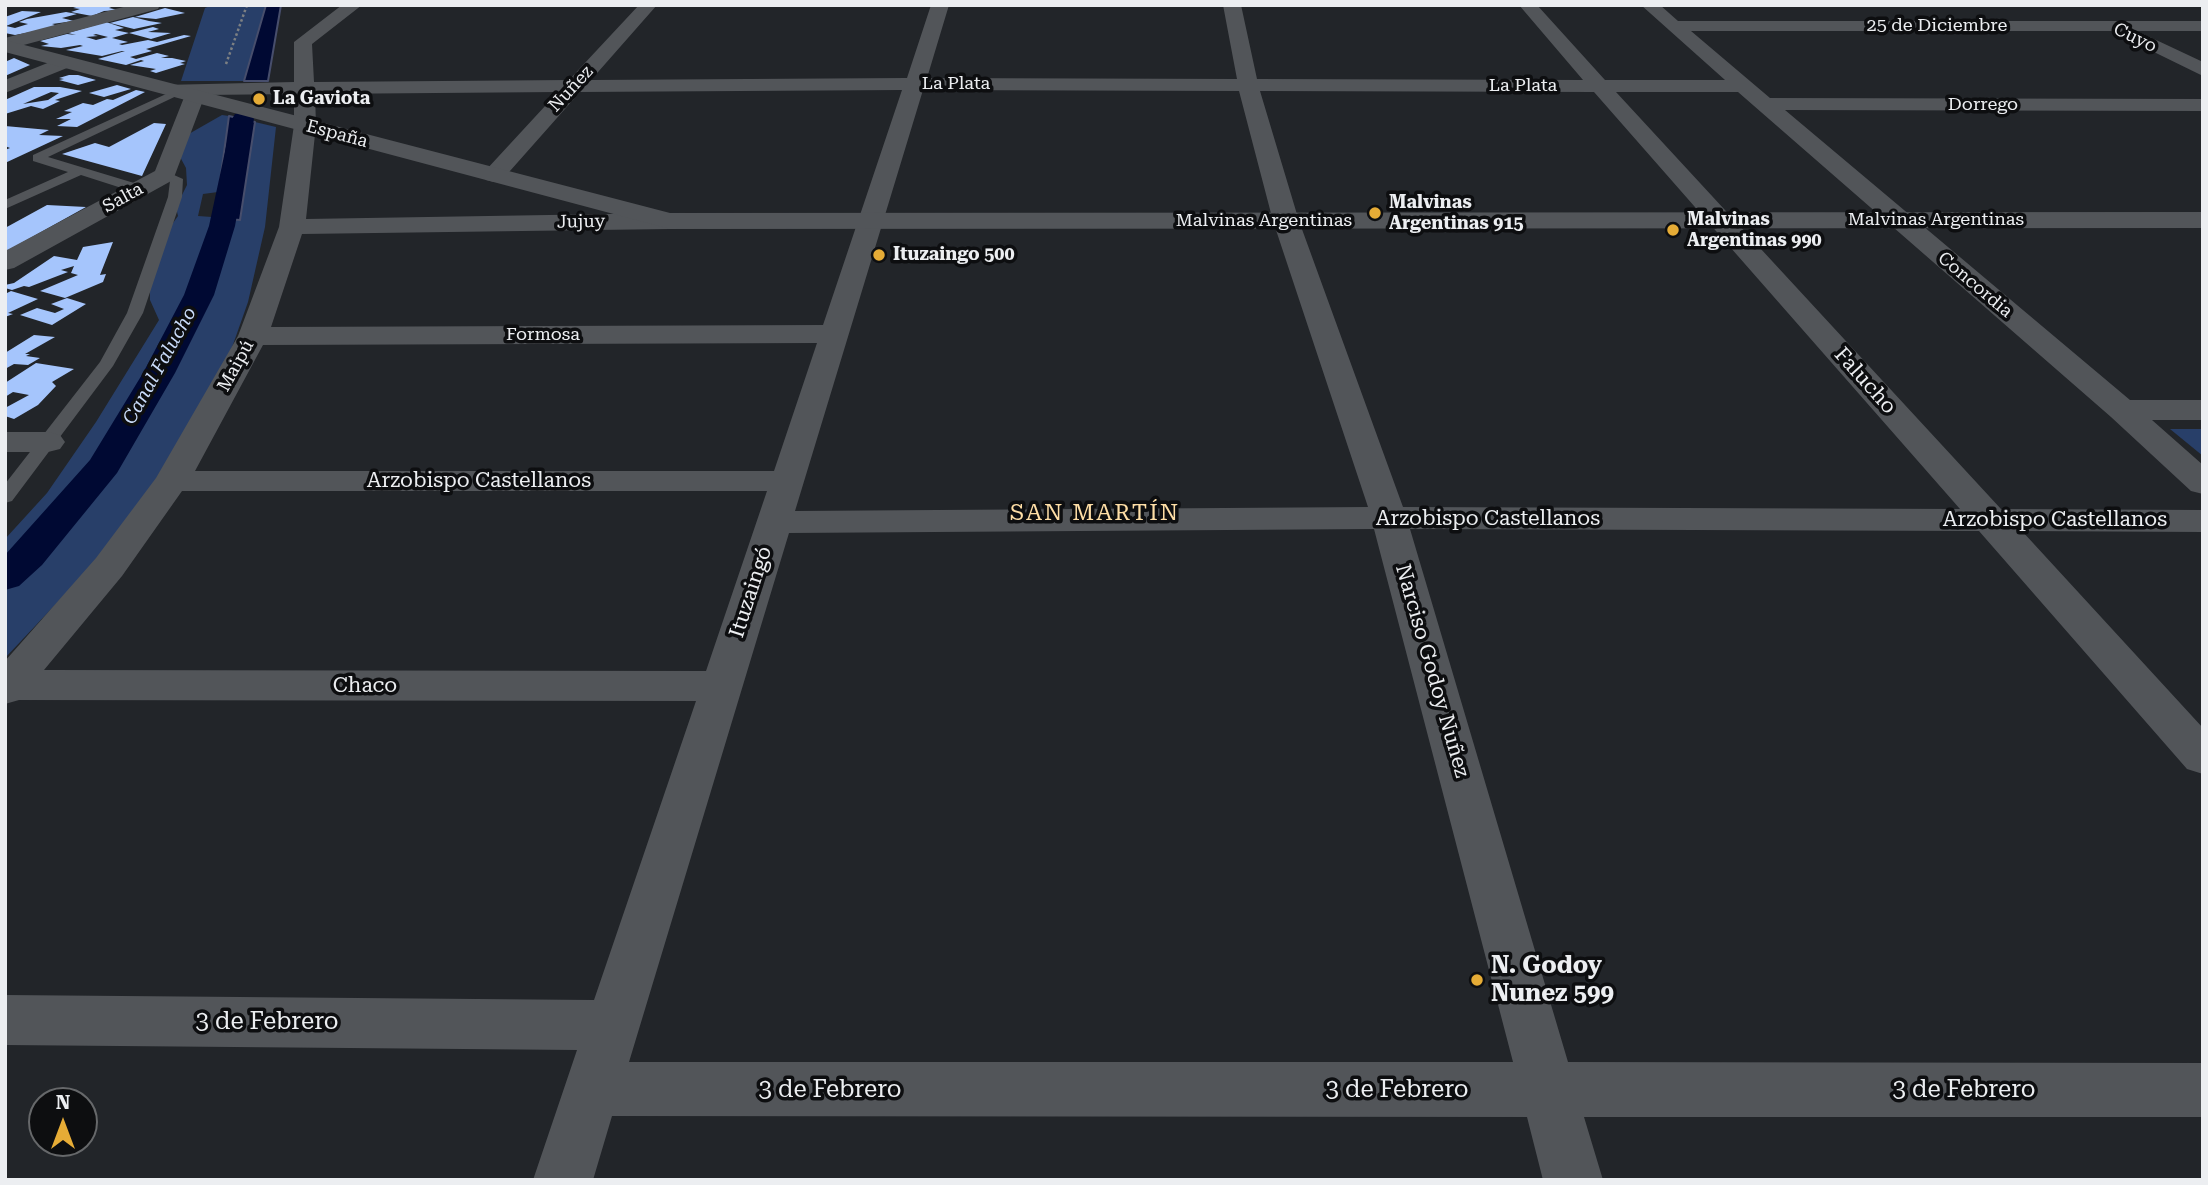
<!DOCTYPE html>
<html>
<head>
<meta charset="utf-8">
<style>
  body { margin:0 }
  #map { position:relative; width:2208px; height:1185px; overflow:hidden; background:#222529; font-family:"Roboto Serif",serif }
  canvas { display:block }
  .frame { position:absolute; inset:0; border:7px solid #eceef1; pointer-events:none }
  .north { position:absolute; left:28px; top:1087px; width:70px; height:70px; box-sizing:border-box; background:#0d0e10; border:2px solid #66686a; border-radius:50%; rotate:0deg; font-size:19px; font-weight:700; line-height:28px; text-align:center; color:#eceef1 }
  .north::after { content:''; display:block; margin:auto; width:24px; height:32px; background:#e6ac36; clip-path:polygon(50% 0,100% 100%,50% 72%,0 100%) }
</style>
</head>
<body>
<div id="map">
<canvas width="2208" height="1185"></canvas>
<div class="frame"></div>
<div class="north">N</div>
</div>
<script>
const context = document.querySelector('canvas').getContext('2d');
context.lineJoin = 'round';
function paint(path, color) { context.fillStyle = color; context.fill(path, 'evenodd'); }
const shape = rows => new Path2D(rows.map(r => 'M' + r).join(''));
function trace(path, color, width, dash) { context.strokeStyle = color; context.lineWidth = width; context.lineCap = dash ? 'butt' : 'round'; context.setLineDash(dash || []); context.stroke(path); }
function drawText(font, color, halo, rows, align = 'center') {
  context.font = font + ' "Roboto Serif",serif'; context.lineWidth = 7; context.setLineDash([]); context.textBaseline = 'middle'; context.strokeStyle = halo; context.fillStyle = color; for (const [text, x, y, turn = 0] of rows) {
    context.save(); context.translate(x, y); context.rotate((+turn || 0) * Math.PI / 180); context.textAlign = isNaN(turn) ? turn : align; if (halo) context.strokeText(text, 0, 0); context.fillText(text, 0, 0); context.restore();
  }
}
const green = shape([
  [212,5,266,5,244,81,181,81,205,8],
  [222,115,229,116,218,192,203,194,198,216,240,219,255,122,276,127,265,227,248,302,223,373,135,520,5,658,5,539,47,493,96,422,159,320,150,300,150,281,168,230,178,216,176,207,187,185,186,168,179,155,187,135],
  [2170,429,2203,429,2203,456]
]);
const water = shape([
  [266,5,281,5,268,81,244,81,266,5],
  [229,116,255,122,240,220,215,218,229,116]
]);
const canal = shape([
  [243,112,251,114,254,119,235,226,214,295,175,373,117,473,42,565,19,586,5,590,5,555,90,460,143,373,184,295,209,226,232,119,235,114,243,112]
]);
const building = shape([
  [83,5,116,5,109,8,118,10,104,11,92,16,71,12,80,9,73,8],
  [165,8,185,13,156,19,135,17],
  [22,11,41,12,6,26,15,28,28,24,19,22,27,19,66,12,77,14,62,18,74,21,52,24,58,26,47,29,15,35,5,33,5,17],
  [133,17,149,21,162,23,134,29,110,23],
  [106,22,124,28,115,30,129,33,112,38,96,34,93,35,98,36,86,37,96,40,108,37,128,42,119,44,122,45,148,40,157,42,184,35,191,36,146,49,152,51,130,57,136,59,157,53,169,56,161,58,172,58,186,61,180,63,185,64,156,73,150,71,156,69,130,65,144,61,141,60,126,65,98,59,125,51,122,51,102,56,66,50,83,46,80,45,61,48,41,46,49,44,40,41,67,34,76,35,68,33],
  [153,27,159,29,148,32,171,33,151,39,129,33],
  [14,58,30,65,5,76,5,62],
  [69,75,78,75,96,80,78,85,59,80,64,79,59,78],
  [117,85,131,89,104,97,89,93],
  [34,87,60,87,82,91,55,100,60,101,43,109,31,106,5,114,5,100],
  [51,92,59,93,48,100,23,104],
  [136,90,145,92,77,127,57,126,71,119,56,119,72,112,64,111,83,103,93,105,107,99,113,100],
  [154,123,166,124,142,176,62,154,95,143,109,147],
  [5,126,49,130,39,135,63,136,5,163,5,150,10,148,5,146],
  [47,205,86,207,5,252,5,228],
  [113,242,100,275,106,274,103,282,65,298,40,291,78,275,71,273,74,266,61,270,68,272,29,287,24,286,12,290,5,288,5,285,14,283,54,256,77,260,83,247],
  [11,291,38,299,8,313,13,314,5,317,5,294],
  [67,298,86,304,52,325,20,315,37,308,55,313,64,309,51,304],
  [34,335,55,337,25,354,30,354,26,356,40,358,28,365,14,364,5,369,5,353],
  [36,363,74,369,52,382,56,386,38,405,14,419,5,416,5,408,29,395,13,392,5,397,5,383]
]);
const path = shape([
  [226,64,247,5]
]);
const lane = shape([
  [177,89,187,91,48,157,144,186,144,192,134,192,81,175,5,209,5,200,68,172,33,161,33,155,177,89],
  [165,171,183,179,182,197,143,313,113,366,12,501,5,503,5,484,100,362,127,313,168,197,170,181,159,175,165,171]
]);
const street = shape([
  [131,5,160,5,158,9,5,50,5,38,131,5],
  [342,5,362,5,312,44,314,82,569,80,639,5,657,5,591,80,907,78,931,5,949,5,927,78,1237,79,1223,5,1241,5,1257,79,1583,80,1519,5,1537,5,1605,80,1725,80,1641,5,1660,5,1678,21,2203,21,2203,31,2137,31,2203,62,2203,76,2111,31,1691,31,1770,98,2203,99,2203,111,1785,110,2130,400,2203,400,2203,420,2152,420,2203,465,2203,494,2191,491,2111,417,1738,92,1616,92,2001,509,2203,510,2203,532,2022,531,2203,728,2203,774,2187,769,1979,531,1410,529,1568,1062,2203,1063,2203,1117,1584,1117,1603,1180,1543,1180,1527,1117,612,1116,593,1180,533,1180,577,1050,5,1045,5,995,594,1000,696,701,19,700,5,704,5,661,96,558,156,478,238,336,279,227,294,125,294,94,205,95,173,180,14,268,5,270,5,251,155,171,185,95,163,93,160,89,163,85,294,82,294,42,342,5],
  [902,90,823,325,271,327,302,234,670,229,679,226,683,221,679,216,670,213,306,219,316,125,315,94,558,92,486,170,482,175,486,180,494,182,502,180,580,92,902,90],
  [923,90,1239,91,1273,221,1368,507,795,511,923,90],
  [1260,91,1594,92,1960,509,1403,507,1299,221,1260,91],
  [817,343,774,471,195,471,263,345,817,343],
  [182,491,767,491,706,671,44,670,122,576,182,491],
  [1374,529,1513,1062,629,1062,789,533,1374,529],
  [65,56,72,58,75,62,72,66,5,93,5,80,65,56],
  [5,432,48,432,60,435,65,442,60,449,48,452,5,452,5,432]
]);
const secondary = shape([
  [5,40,670,213,2203,212,2203,228,670,229,5,52,5,40]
]);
const markers = [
  [259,99,7,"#e6ac36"],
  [1375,213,7,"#e6ac36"],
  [1673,230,7,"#e6ac36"],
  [879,255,7,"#e6ac36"],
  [1477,980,7,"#e6ac36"]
];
const farStreetnames = [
  ["25 de Diciembre",1937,26],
  ["Cuyo",2135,38,26],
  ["La Plata",956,84],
  ["La Plata",1523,86],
  ["Nuñez",571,89,-47],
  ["Dorrego",1983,105],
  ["España",337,134,15],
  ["Salta",123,198,-29],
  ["Malvinas Argentinas",1936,220],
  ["Malvinas Argentinas",1264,221],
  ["Jujuy",581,222,-1],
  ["Concordia",1975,285,40],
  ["Formosa",543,335],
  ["Maipú",236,366,-61]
];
const farPoinames = [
  ["La Gaviota",273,99],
  ["Malvinas",1389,203],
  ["Argentinas 915",1389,224],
  ["Malvinas",1687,220],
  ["Argentinas 990",1687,241],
  ["Ituzaingo 500",893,255]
];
const farWaternames = [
  ["Canal Falucho",160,366,-61]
];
const streetNames = [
  ["Falucho",1865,381,48],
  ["Arzobispo Castellanos",479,481],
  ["Arzobispo Castellanos",1488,519],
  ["Arzobispo Castellanos",2055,520],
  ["Ituzaingó",751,592,-72],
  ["Narciso Godoy Nuñez",1432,671,74],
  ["Chaco",365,686]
];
const neighbourhoodNames = [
  ["SAN MARTÍN",1095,513]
];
const nearPoinames = [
  ["N. Godoy",1491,966],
  ["Nunez 599",1491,994]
];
const nearStreetnames = [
  ["3 de Febrero",267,1022],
  ["3 de Febrero",830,1090],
  ["3 de Febrero",1397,1090],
  ["3 de Febrero",1964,1090]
];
paint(green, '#283f69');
paint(water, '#000933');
trace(water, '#474e6c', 2);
paint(canal, '#000933');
paint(building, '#a5c5fc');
trace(path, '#7d8083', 2.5, [2.5, 2.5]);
paint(lane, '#525559');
paint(street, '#525559');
paint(secondary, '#525559');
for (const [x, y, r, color] of markers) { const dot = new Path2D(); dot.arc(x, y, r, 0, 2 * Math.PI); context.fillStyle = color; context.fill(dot); trace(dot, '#0d0e10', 2.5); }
drawText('18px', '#eceef1', '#0d0e10', farStreetnames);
drawText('bold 18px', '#eceef1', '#0d0e10', farPoinames, 'left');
drawText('italic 19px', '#cadcfa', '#0d0e10', farWaternames);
drawText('21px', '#eceef1', '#0d0e10', streetNames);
context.letterSpacing = '2px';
drawText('23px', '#fedea6', '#0d0e10', neighbourhoodNames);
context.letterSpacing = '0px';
drawText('bold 24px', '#eceef1', '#0d0e10', nearPoinames, 'left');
drawText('24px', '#eceef1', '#0d0e10', nearStreetnames);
</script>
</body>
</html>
